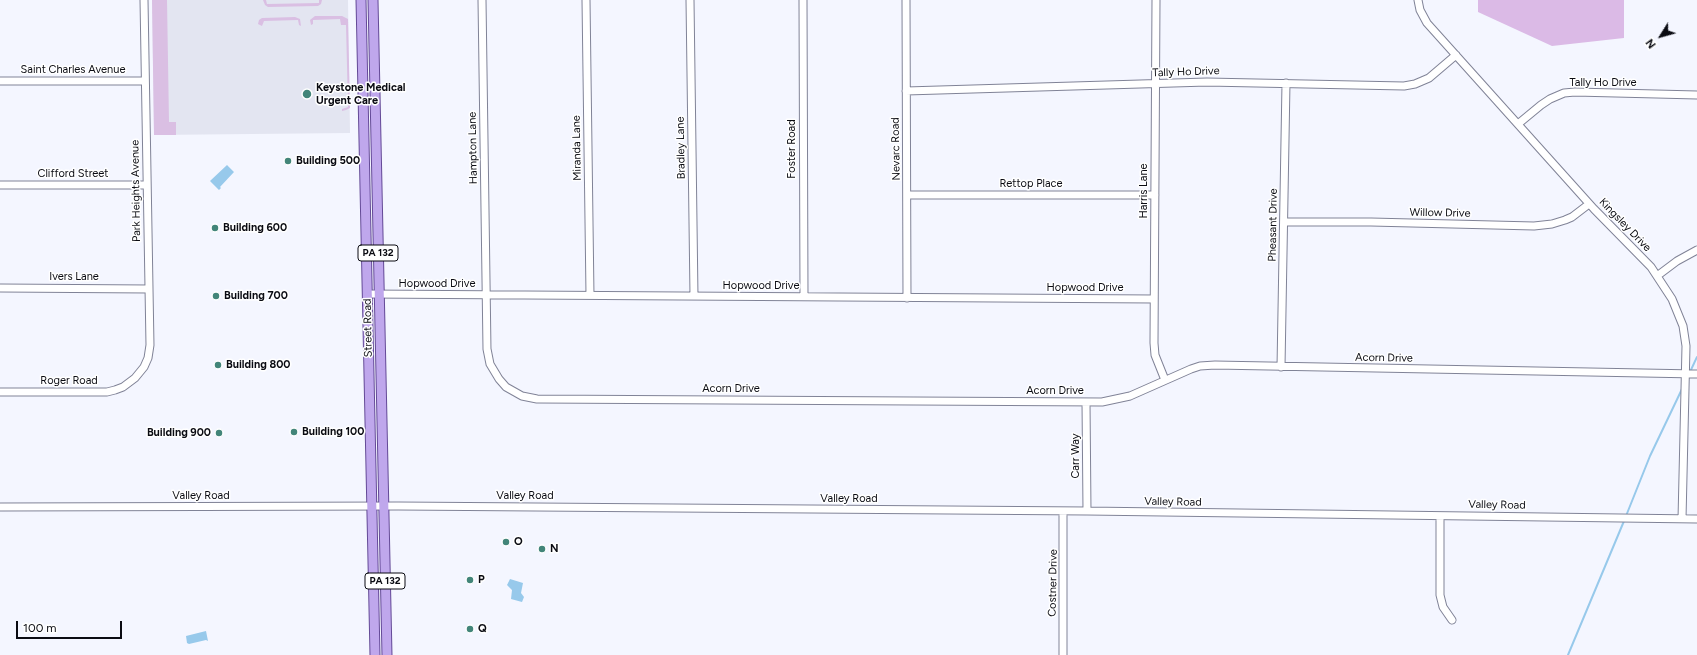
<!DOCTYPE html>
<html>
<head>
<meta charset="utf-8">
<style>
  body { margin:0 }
  #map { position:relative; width:1697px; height:655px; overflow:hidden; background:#f4f6ff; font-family:Figtree,sans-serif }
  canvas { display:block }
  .north { position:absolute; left:1641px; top:16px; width:40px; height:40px; -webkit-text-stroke:3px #fff; paint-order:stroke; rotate:233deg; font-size:11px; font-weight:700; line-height:16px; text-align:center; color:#0a0b12 }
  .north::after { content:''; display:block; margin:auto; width:14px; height:18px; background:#0a0b12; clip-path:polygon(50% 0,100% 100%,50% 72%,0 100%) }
  .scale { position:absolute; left:16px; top:621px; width:106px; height:18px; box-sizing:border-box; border:2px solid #0a0b12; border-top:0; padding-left:5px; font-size:12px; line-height:14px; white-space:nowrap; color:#0a0b12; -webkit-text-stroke:3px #fff; paint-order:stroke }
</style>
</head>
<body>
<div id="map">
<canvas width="1697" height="655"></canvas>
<div class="north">N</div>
<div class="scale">100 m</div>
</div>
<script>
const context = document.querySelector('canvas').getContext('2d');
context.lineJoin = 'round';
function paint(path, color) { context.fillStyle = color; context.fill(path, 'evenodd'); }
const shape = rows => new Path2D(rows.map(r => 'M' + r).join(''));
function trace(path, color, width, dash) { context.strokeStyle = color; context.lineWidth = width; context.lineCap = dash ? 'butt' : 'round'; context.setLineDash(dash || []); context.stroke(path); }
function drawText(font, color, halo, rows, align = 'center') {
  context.font = font + ' Figtree,sans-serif'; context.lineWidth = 3; context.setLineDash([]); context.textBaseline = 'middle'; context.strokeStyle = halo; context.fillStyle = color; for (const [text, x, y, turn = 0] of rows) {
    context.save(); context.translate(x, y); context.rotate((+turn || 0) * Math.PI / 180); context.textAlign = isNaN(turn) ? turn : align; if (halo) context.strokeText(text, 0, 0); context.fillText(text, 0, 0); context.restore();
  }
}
const built = shape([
  [152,0,348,0,350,133,154,135]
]);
const green = shape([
  [152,0,167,0,169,122,176,122,176,135,154,135],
  [263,0,266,0,267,4,319,3,319,0,322,0,321,4,318,6,268,7,265,5],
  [315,16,342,16,348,19,350,108,346,110,342,111,342,109,348,107,346,25,341,25,340,19,313,20,313,24,311,25,310,20],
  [295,17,300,19,301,26,299,25,298,20,264,21,262,26,258,24,259,20,262,18]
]);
const forest = shape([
  [1478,0,1624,0,1624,38,1552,46,1478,12]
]);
const water = shape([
  [227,165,234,172,220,187,221,188,219,190,210,181],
  [510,579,523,583,521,593,524,597,522,602,511,599,512,590,507,585],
  [206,631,208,641,206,640,189,644,187,643,186,636]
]);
const stream = shape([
  [1690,372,1697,357],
  [1626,516,1650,456,1682,389],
  [1568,655,1624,521]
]);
const minor = shape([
  [482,0,487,349,490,364,499,379,506,387,522,396,537,399,1102,402,1130,396,1191,369,1200,366,1215,365,1697,374],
  [586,0,590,295],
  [690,0,694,296],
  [803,0,804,297],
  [906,0,907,298],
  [1156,0,1154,343,1155,355,1165,380],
  [1418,0,1420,10,1427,23,1594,209,1651,267,1672,299,1683,326,1686,346,1682,519],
  [0,81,145,81],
  [906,91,1207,82,1404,86,1415,84,1429,78,1456,55],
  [1518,124,1541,105,1550,99,1564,93,1575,92,1697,95],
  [0,185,147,185],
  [907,195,1155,195],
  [1284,222,1371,222,1534,226,1552,224,1565,220,1572,217,1589,204],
  [1657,276,1677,261,1697,250],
  [0,288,149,289],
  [367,294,1154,299],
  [1281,367,1286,83],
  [0,392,107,392,115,390,123,387,135,378,144,367,148,358,150,345,144,0],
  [1086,402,1087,511],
  [0,507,398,506,1087,511,1697,519],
  [1440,516,1440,595,1443,607,1452,620],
  [1063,655,1063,511]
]);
const major = shape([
  [361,0,375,655],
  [373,0,387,655]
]);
const markers = [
  [307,94,5,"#428579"],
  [288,161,4,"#428579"],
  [215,228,4,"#428579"],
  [216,296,4,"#428579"],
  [218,365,4,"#428579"],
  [294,432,4,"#428579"],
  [219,433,4,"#428579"],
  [506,542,4,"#428579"],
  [542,549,4,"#428579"],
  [470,580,4,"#428579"],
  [470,629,4,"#428579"]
];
const shields = [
  [378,253,40],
  [385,581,40]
];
const shieldNames = [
  ["PA 132",378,253],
  ["PA 132",385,581]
];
const streetNames = [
  ["Saint Charles Avenue",73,70],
  ["Tally Ho Drive",1186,72,-2],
  ["Tally Ho Drive",1603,83],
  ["Hampton Lane",473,148,-91],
  ["Miranda Lane",577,148,-91],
  ["Bradley Lane",681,148,-91],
  ["Foster Road",792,149,-90],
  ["Nevarc Road",896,149,-91],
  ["Clifford Street",73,174],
  ["Rettop Place",1031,184],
  ["Park Heights Avenue",136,191,-91],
  ["Harris Lane",1144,191,-90],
  ["Willow Drive",1440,213,1],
  ["Pheasant Drive",1273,225,-89],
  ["Kingsley Drive",1625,225,46],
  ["Ivers Lane",74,277],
  ["Hopwood Drive",437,284],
  ["Hopwood Drive",761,286],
  ["Hopwood Drive",1085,288],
  ["Street Road",368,328,-91],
  ["Acorn Drive",1384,358,1],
  ["Roger Road",69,381],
  ["Acorn Drive",731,389],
  ["Acorn Drive",1055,391],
  ["Carr Way",1076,456,-90],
  ["Valley Road",201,496],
  ["Valley Road",525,496],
  ["Valley Road",849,499],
  ["Valley Road",1173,502,1],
  ["Valley Road",1497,505,1],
  ["Costner Drive",1053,583,-89]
];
const poiNames = [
  ["Keystone Medical",316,88],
  ["Urgent Care",316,101],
  ["Building 500",296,161],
  ["Building 600",223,228],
  ["Building 700",224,296],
  ["Building 800",226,365],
  ["Building 100",302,432],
  ["Building 900",211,433,"right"],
  ["O",514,542],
  ["N",550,549],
  ["P",478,580],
  ["Q",478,629]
];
paint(built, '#e3e5f1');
paint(green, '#dabfe3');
paint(forest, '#dbbae6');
paint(water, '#97c9eb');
trace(stream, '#97c9eb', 2);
trace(minor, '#808397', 9);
trace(major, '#644a97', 11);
trace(minor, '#fff', 7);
trace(major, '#bfa7ec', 9);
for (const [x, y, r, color] of markers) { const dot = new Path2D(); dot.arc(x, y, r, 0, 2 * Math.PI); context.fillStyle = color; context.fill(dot); trace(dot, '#fff', 1.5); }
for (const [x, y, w] of shields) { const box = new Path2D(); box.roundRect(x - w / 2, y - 8, w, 16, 3); context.fillStyle = '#fff'; context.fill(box); trace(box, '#0a0b12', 1); }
drawText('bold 10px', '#0a0b12', null, shieldNames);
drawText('11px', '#0a0b12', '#fff', streetNames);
drawText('bold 11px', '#0a0b12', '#fff', poiNames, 'left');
</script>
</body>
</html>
